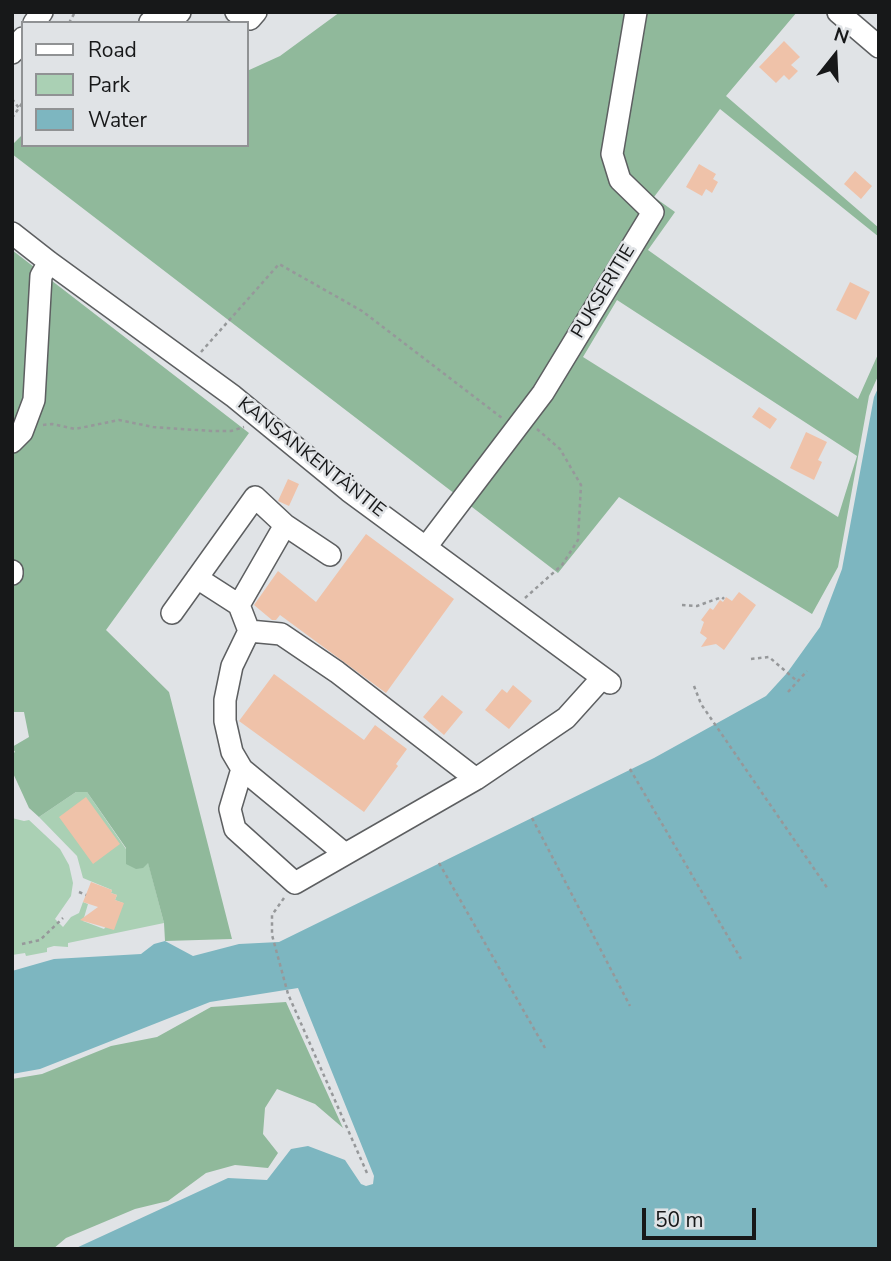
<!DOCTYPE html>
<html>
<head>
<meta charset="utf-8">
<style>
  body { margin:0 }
  #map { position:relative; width:891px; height:1261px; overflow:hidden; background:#e0e3e6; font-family:"Nunito Sans",sans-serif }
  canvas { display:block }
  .frame { position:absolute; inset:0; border:14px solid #171819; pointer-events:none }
  .legend { position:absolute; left:21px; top:21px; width:228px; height:126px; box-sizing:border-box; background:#e0e3e6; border:2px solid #909294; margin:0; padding:9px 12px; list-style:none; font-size:21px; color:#171819 }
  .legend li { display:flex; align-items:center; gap:14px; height:35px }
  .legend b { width:35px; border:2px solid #909294 }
  .north { position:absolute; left:800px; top:21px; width:70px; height:70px; -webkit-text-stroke:5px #e0e3e6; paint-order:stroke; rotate:18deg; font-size:19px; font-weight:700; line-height:28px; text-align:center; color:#171819 }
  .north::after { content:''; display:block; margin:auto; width:24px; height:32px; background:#171819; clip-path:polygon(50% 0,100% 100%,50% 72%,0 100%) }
  .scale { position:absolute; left:642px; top:1208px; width:114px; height:32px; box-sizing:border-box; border:4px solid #171819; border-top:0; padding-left:9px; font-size:21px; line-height:24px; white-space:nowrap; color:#171819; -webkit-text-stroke:5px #e0e3e6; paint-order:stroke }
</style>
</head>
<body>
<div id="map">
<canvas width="891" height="1261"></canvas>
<div class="frame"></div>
<ul class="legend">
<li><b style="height:9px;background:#fff"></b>Road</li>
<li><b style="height:19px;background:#aad0b4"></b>Park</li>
<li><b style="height:19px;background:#7db6c0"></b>Water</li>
</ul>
<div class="north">N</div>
<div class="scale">50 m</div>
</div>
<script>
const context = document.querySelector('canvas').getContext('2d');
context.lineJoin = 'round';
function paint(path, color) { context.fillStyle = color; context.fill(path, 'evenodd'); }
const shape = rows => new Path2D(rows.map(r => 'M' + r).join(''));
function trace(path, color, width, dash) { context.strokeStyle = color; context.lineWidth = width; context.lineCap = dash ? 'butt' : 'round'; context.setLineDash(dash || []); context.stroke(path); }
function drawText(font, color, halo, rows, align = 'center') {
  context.font = font + ' "Nunito Sans",sans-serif'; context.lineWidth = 5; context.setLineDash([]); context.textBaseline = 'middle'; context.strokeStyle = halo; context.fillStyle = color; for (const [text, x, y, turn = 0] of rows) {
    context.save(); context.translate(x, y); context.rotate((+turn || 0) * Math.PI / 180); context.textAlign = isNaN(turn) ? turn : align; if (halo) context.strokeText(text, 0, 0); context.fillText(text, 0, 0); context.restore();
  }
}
const green = shape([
  [76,792,87,792,126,849,148,862,164,923,68,943,68,947,54,946,47,948,47,952,26,956,25,953,12,955,12,818,24,821,29,820,60,849,69,865,73,883,71,896,55,919,63,927,71,917,79,913,83,902,88,904,83,921,104,929,123,903,115,900,117,895,111,893,112,890,83,878,77,856,39,817]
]);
const forest = shape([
  [340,12,797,12,726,96,879,228,879,237,720,109,654,197,675,212,648,250,858,399,879,352,879,374,869,396,838,567,812,614,619,497,558,573,12,154,12,145,23,134,23,145,247,145,247,71,280,56],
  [617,300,857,456,838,517,583,357],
  [12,250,249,433,106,630,169,692,232,939,165,941,164,923,148,863,143,868,136,869,126,864,126,848,87,792,76,792,39,817,29,808,12,771,12,754,15,752,12,747,29,737,24,712,12,712],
  [286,1002,343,1128,315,1104,277,1089,265,1108,263,1134,278,1153,268,1168,235,1165,206,1173,168,1201,135,1209,66,1238,53,1249,12,1249,12,1079,42,1074,111,1046,157,1037,211,1007]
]);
const water = shape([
  [879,386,879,1249,74,1249,228,1178,267,1180,291,1149,308,1146,345,1160,361,1184,366,1186,373,1184,374,1176,298,988,210,1002,40,1069,12,1074,12,971,54,959,141,954,154,944,165,941,193,956,239,944,279,942,654,758,766,696,787,673,820,627,842,569,874,397]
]);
const building = shape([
  [784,41,800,57,791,65,798,71,789,80,784,75,776,83,759,67],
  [699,164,716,174,713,179,718,182,712,193,706,189,702,196,686,187],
  [855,171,872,186,861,199,844,184],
  [850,282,870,292,856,320,836,310],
  [759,407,777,419,770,429,752,417],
  [806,432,827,442,818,460,822,462,814,480,790,468],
  [288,479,299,484,289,506,278,501],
  [366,534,454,599,386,693,280,615,276,620,272,620,254,605,278,571,316,602],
  [739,592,756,605,724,650,716,644,701,647,707,638,700,633,704,622,701,620,710,608,713,610,720,600,723,602,726,597,732,601],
  [274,674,364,740,375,725,407,749,396,764,398,766,364,812,239,721],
  [513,685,532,701,509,729,485,710,502,689,507,693],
  [442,695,463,712,444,735,423,717],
  [86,797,120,844,93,864,59,817],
  [91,882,112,890,111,893,117,895,115,900,124,903,114,930,80,920,98,907,83,902]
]);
const path = shape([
  [69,23,75,12],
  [12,99,19,108],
  [12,118,23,102],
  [201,352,279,264,362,311,502,418],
  [43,425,52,424,75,429,119,420,153,427,211,431,231,431,244,427],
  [525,598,562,565,578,540,581,485,560,449,537,429],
  [682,605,697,606,722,597,724,599],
  [751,659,769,657,797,681],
  [694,686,701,704,828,889],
  [788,692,807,671],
  [630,769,741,959],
  [532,818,630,1006],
  [439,863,545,1048],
  [79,892,86,895],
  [284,898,272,915,272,935,288,994,367,1173],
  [22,944,40,940,63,918]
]);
const minor = shape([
  [236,12,250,19,256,12],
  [838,12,879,47],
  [150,22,176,16,180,12],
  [34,23,42,12],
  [12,53,23,38],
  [12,233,49,262,233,396,349,491,610,683],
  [12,442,22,432,34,400,41,276,49,262],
  [285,525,330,555],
  [426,547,543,393,653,212,620,180,612,154,636,12],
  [12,571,12,574],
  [197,578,239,605],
  [172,613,255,497,285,525,239,605,249,631,232,666,225,700,225,721,232,752,242,769,345,854],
  [249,631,281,634,337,672,476,779],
  [242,769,230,809,235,829,295,883,476,779,566,718,602,678]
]);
const streetNames = [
  ["PUKSERITIE",604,292,-59],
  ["KANSANKENTÄNTIE",311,458,38]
];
paint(green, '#aad0b4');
paint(forest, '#90b99b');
paint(water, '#7db6c0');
paint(building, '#efc2a9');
trace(minor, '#5d5f61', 24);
trace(path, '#96989a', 2.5, [3.5, 3.5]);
trace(minor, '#fff', 21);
drawText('19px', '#171819', '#e0e3e6', streetNames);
</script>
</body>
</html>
